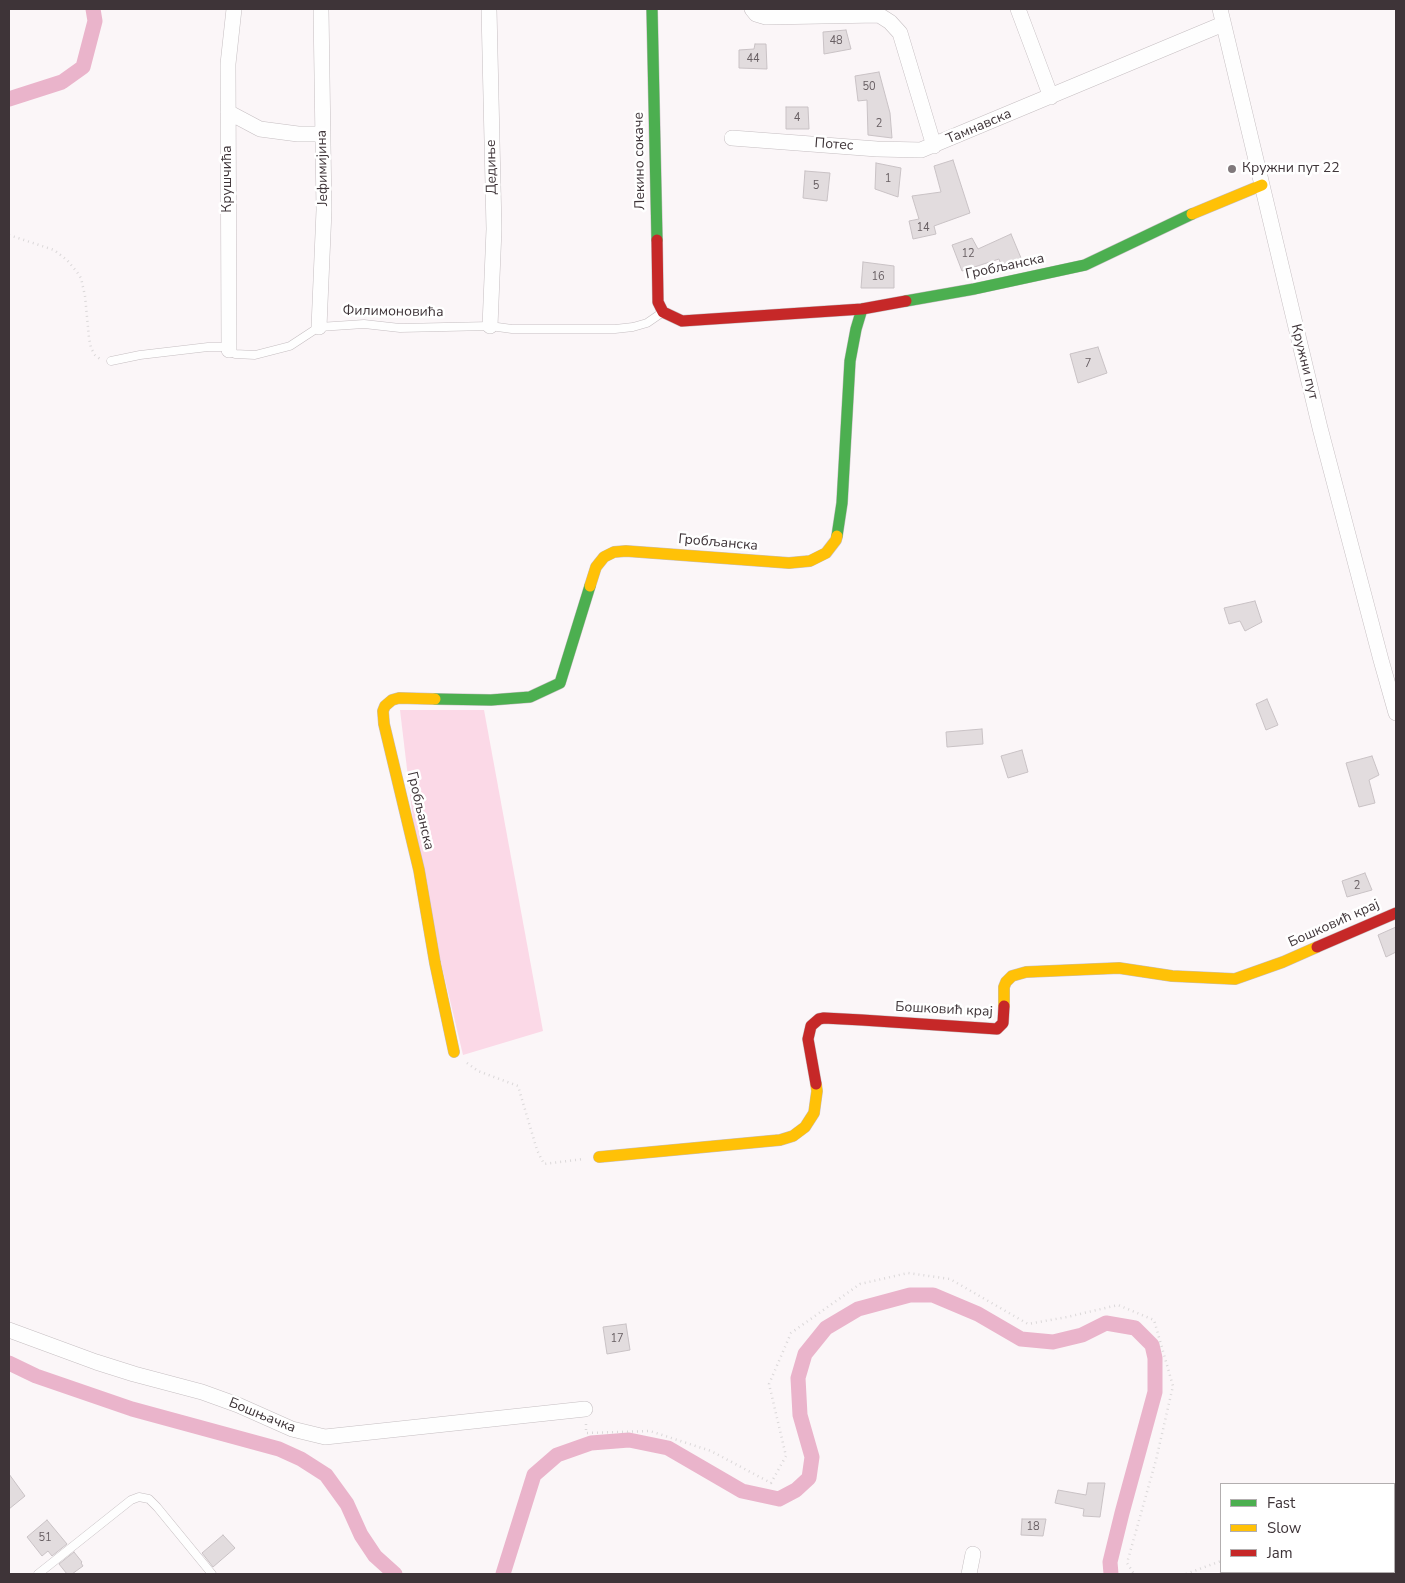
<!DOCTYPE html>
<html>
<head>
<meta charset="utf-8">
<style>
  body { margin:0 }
  #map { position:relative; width:1405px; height:1583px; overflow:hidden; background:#fbf6f8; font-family:"Nunito Sans",sans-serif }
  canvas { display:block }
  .frame { position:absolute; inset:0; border:10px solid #3e3438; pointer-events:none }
  .legend { position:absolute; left:1220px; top:1483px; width:175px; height:90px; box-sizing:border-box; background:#fff; border:1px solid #b2aeaf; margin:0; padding:6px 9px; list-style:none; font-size:15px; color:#3e3438 }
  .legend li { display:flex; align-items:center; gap:10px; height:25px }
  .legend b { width:25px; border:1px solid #b2aeaf }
</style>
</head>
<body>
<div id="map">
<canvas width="1405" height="1583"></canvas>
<div class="frame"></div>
<ul class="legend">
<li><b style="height:6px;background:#4caf50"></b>Fast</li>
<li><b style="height:6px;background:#ffc107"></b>Slow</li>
<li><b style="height:6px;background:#c62828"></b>Jam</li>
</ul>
</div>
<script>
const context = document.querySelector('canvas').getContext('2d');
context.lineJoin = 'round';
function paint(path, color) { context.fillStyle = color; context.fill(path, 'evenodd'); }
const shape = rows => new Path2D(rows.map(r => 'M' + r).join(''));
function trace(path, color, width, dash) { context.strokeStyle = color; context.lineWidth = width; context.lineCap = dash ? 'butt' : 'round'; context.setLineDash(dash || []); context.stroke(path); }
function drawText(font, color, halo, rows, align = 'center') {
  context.font = font + ' "Nunito Sans",sans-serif'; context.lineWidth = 5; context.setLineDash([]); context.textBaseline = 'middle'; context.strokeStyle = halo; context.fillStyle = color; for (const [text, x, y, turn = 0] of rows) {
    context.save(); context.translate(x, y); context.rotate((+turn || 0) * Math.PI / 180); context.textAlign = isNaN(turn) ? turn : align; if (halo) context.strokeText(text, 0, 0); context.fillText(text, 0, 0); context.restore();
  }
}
const green = shape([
  [400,710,484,710,543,1031,463,1055,419,870]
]);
const canal = shape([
  [9,99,62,82,83,67,95,21,93,9],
  [9,1363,36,1376,132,1409,279,1449,301,1459,326,1475,347,1504,361,1535,375,1556,395,1574],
  [503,1574,534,1475,557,1455,591,1443,629,1440,668,1448,742,1491,779,1499,796,1490,809,1478,812,1457,800,1415,798,1378,805,1354,826,1328,858,1309,910,1295,933,1295,978,1314,1021,1339,1053,1342,1082,1335,1106,1323,1135,1328,1152,1345,1155,1358,1155,1392,1122,1513,1110,1562,1111,1574],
  [1227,1574,1247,1572,1249,1574]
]);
const building = shape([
  [846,30,851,49,824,54,823,32,846,30],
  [755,44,766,44,767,69,739,68,739,50,754,49,755,44],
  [879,72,890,113,892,138,868,135,867,100,858,101,855,76,879,72],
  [786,107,808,107,809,129,786,129,786,107],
  [953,160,970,213,934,226,936,234,913,239,909,221,919,219,912,196,941,192,934,166,953,160],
  [876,163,901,168,898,197,875,189,876,163],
  [805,171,830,173,827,201,803,198,805,171],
  [1011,234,1021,258,1002,267,999,259,962,271,952,245,972,238,978,249,1011,234],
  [863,262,894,266,894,288,861,288,863,262],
  [1098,347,1107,373,1078,383,1070,354,1098,347],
  [1255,601,1262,622,1245,631,1240,621,1229,624,1224,608,1255,601],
  [1267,699,1278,725,1266,730,1256,704,1267,699],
  [982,729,983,744,947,747,946,732,982,729],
  [1022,750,1028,772,1008,778,1001,756,1022,750],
  [1372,756,1379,775,1369,780,1375,803,1359,807,1346,763,1372,756],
  [1365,873,1372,890,1347,897,1342,881,1365,873],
  [1396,927,1396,952,1386,957,1378,935,1396,927],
  [626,1324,630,1350,607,1354,603,1327,626,1324],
  [9,1474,25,1496,9,1509,9,1474],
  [1088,1483,1105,1483,1100,1517,1083,1516,1084,1509,1055,1503,1058,1490,1086,1495,1088,1483],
  [1022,1519,1046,1519,1043,1536,1021,1535,1022,1519],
  [47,1520,67,1544,52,1556,48,1551,42,1556,27,1537,47,1520],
  [223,1535,235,1548,213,1567,202,1553,223,1535],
  [74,1552,82,1562,81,1563,83,1566,72,1574,67,1574,59,1564,74,1552]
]);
const path = shape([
  [9,235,54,250,67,260,77,272,81,278,85,296,89,338,91,348,95,355,100,359],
  [467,1063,478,1071,518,1086,537,1150,544,1164,583,1159],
  [586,1424,586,1433,650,1431,711,1451,771,1483,786,1456,769,1384,791,1333,860,1284,908,1273,950,1279,1028,1324,1067,1317,1118,1305,1154,1320,1173,1386,1156,1460,1127,1563,1134,1574],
  [1394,1540,1396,1539],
  [1266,1572,1267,1574],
  [1186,1574,1221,1561],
  [1294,1574,1301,1572]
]);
const lane = shape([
  [111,361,140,355,208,347,225,347,235,354,255,355,290,346,319,327,364,324,400,328,490,326,512,329,615,329,633,327,647,323,663,312],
  [38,1574,131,1500,139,1497,149,1499,157,1507,212,1574]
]);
const street = shape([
  [489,9,494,229,490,326],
  [752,9,756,14,766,17,879,15,890,22,900,33,934,146],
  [1018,9,1051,97],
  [1220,9,1320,428,1381,660,1396,713],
  [228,112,260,129,298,134,323,134],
  [732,138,877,149,921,150,1223,24],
  [319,327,324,210,321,9],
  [229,350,228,64,234,9],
  [9,1330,96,1362,134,1374,202,1392,238,1405,292,1429,325,1437,585,1409],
  [969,1574,973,1554]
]);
const fast = shape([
  [652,9,657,240],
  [906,301,974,289,1085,265,1192,214],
  [837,536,842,503,850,361,856,329,862,309],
  [435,699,491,700,530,697,560,683,590,586]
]);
const slow = shape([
  [1192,214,1262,185],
  [590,586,596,567,604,557,614,552,626,551,789,563,810,561,826,553,836,540,837,536],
  [435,699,399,698,392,700,385,706,383,711,384,724,419,870,435,963,454,1052],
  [1004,1006,1004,987,1006,982,1012,976,1026,972,1119,968,1172,976,1235,979,1283,962,1317,947],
  [599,1157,780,1140,793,1136,805,1127,814,1113,817,1091,816,1084]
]);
const jam = shape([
  [657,240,658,302,663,312,682,321,862,309,906,301],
  [1317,947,1396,913],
  [816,1084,808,1039,811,1026,819,1019,824,1018,862,1020,997,1029,1003,1023,1004,1006]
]);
const markers = [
  [1232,169,5,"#80787b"]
];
const numberNames = [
  ["48",836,41],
  ["44",753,59],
  ["50",869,87],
  ["4",797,118],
  ["2",879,124],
  ["1",888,179],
  ["5",816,186],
  ["14",923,228],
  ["12",968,254],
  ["16",878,277],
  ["7",1088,364],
  ["2",1357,886],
  ["17",617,1339],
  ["18",1033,1527],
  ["51",45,1538]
];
const streetNames = [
  ["Тамнавска",979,127,-23],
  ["Потес",834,145,4],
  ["Лекино сокаче",640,161,-91],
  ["Дедиње",492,167,-91],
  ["Јефимијина",323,168,-91],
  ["Крушчића",228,179,-90],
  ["Гробљанска",1005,267,-12],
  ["Филимоновића",393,312,1],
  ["Кружни пут",1304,362,76],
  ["Гробљанска",718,543,5],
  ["Гробљанска",420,811,77],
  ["Бошковић крај",1334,924,-24],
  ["Бошковић крај",944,1010,3],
  ["Бошњачка",262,1416,22]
];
const poiNames = [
  ["Кружни пут 22",1242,169]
];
paint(green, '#fbd9e7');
trace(canal, '#eab4cb', 15);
paint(building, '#e2dcde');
trace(building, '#c9c2c5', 1);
trace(lane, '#c5bec1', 9);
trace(street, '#c5bec1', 16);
trace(fast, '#c5bec1', 12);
trace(slow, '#c5bec1', 12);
trace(jam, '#c5bec1', 12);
trace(path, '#dbd8d9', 2.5, [1, 4]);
trace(lane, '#fefefe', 8);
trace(street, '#fefefe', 15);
trace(fast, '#4caf50', 11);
trace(slow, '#ffc107', 11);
trace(jam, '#c62828', 11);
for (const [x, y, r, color] of markers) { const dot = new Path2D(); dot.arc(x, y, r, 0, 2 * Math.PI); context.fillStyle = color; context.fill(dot); trace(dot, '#fff', 2); }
drawText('11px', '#675e62', null, numberNames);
drawText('14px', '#3e3438', '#fff', streetNames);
drawText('14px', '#3e3438', '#fff', poiNames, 'left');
</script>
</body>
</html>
